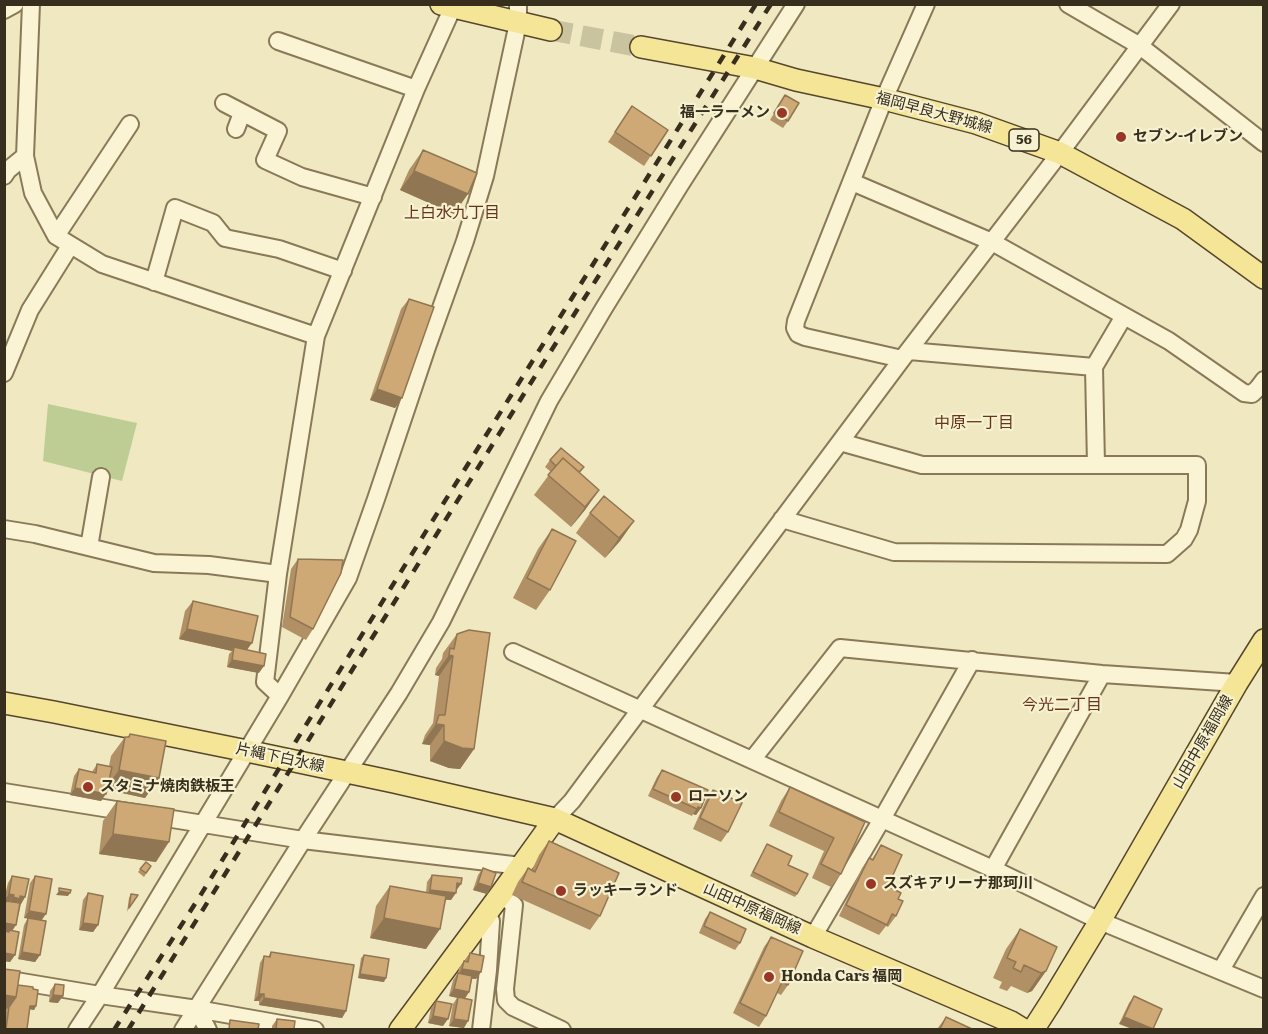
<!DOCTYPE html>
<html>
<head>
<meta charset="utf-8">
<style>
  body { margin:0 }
  #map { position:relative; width:1268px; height:1034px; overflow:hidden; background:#efe8c0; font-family:Literata,serif }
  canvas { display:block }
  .frame { position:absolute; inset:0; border:6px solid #382e1d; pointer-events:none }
</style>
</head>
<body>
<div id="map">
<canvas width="1268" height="1034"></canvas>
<div class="frame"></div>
</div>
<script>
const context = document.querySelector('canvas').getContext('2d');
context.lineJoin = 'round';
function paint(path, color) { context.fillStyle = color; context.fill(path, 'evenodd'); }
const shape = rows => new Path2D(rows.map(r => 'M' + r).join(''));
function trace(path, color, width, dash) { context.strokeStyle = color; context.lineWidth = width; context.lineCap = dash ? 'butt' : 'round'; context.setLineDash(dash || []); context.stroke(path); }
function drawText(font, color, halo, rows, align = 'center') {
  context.font = font + ' Literata,"Noto Sans JP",serif'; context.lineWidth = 4.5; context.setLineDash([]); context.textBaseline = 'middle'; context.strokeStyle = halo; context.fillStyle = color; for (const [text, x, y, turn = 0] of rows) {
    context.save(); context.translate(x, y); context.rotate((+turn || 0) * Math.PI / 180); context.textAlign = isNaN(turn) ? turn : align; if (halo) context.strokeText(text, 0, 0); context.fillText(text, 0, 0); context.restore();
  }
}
const green = shape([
  [48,404,137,423,122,481,43,461]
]);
const majorTunnel = shape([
  [551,30,641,47]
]);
const minor = shape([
  [31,4,25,156,33,193,56,236,102,264,316,336],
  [1068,4,1140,46,1264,143],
  [4,10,15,4],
  [278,41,416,89],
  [224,103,278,131,265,160,302,177,373,197],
  [236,129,242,113],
  [4,176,8,170,25,156],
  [852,182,992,242,1169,341,1244,393,1252,394,1258,388,1264,380],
  [56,236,130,124],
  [154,282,175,208,213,223,225,238,279,249,343,271],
  [909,351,1094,367,1124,316],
  [902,359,805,337,798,334,795,328,796,321,884,99,926,4],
  [1094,367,1096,465],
  [4,373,30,310,70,246],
  [782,519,894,552,1167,554,1184,539,1189,530,1197,501,1197,465,922,465,840,442],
  [4,529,35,534,154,563,209,565,278,574,265,682,280,696],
  [89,547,101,477],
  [278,574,316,336,416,89,453,7,453,4],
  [513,652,882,819,993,869,1100,921,1264,989],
  [752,760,840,648,1102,674,1237,683],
  [4,792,303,840,521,866],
  [555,819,572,801,592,774,902,359,1060,153,1171,4],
  [993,869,1102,674],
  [501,894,514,905,505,989,506,1000,513,1007,562,1030],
  [813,937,882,819,972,660],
  [1221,970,1264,896],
  [4,979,100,995,197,1009,315,1030],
  [197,1009,208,1030],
  [77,1030,100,995,280,696,348,578,376,499,427,347,465,241,485,176,518,23,518,4],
  [183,1030,303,840,399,693,441,622,549,401,604,308,680,185,796,4],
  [481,1030,488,970,491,921,486,914]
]);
const major = shape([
  [441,4,551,30],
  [641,47,755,68,796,80,884,99,976,123,1060,153,1183,219,1264,278],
  [4,703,54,712,247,751,394,782,555,819,813,937,1011,1022,1024,1030],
  [400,1030,501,894,555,819],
  [1033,1030,1051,1002,1100,921,1237,683,1264,640]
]);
const rail = shape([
  [114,1030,200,896,428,528,756,4],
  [128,1030,537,373,771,4]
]);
const wall = shape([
  [785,95,788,121,783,128,770,120],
  [632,106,668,130,644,166,608,142],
  [423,150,454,214,400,190,409,170],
  [409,299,402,398,395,408,370,400,401,309],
  [550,460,584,467,580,473,599,490,585,510,571,527,534,495,551,472,545,467],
  [590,513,634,521,620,541,605,558,576,533],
  [552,529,550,590,536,610,513,598,538,549],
  [298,559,313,629,306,640,282,627,291,569],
  [193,601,247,650,259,673,227,667,229,654,232,651,179,639,185,611],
  [457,634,474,749,460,769,449,768,430,761,430,745,422,744,425,735,433,723,439,676,435,675,436,668,442,659,443,653],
  [130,734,159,778,145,798,107,790,101,801,70,795,74,776,79,769,92,772,97,764,109,766,111,756,125,737,128,737],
  [662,770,701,808,696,815,693,814,692,816,648,796,657,777],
  [790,787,865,822,841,874,831,887,812,878,824,851,769,826,781,801],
  [713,790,728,832,721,842,693,829,706,800],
  [117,801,156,862,99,854,103,821],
  [549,841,600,916,590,930,512,895,518,882,528,868,532,870,539,855],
  [767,844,788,865,797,894,795,897,750,876],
  [881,845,888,886,898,899,896,916,888,927,886,926,879,935,839,916,862,868,869,858,872,859],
  [146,862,151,866,144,877,138,872],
  [483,868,491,887,487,894,473,890,478,875],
  [432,875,456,891,451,900,446,900,426,949,370,938,376,906,390,886,426,893,427,882],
  [12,876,25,897,21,904,16,925,12,931,15,955,10,962,4,961,4,903,5,901,4,901,4,899,8,883],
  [35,876,42,920,40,955,35,962,18,959,24,925,28,918,24,918,30,883],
  [88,893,98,925,93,932,79,930,83,900],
  [131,894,129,908,127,912,129,898],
  [710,912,740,943,735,950,699,933,705,919],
  [1020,929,1046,971,1032,991,1027,993,1011,986,1007,991,999,988,1002,982,993,978,1006,949],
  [771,937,788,985,781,995,777,993,766,1016,759,1027,733,1013,764,947],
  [271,952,346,1011,342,1018,259,1005,259,1001,254,1001,260,963,264,956,268,957],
  [470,953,476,979,472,979,469,992,465,999,464,1028,449,1026,453,1004,457,998,449,996,453,980,458,973,459,968],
  [364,955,384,982,358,978,361,958],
  [55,984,58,1003,49,1002,50,991],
  [18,985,33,989,36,1006,34,1010,30,1009,27,1029,4,1029,6,1011],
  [1134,996,1162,1009,1119,1024,1129,1003],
  [436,1001,443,1026,428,1023,431,1008],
  [946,1017,972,1029,937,1029],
  [277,1019,294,1029,272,1029,272,1026]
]);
const shadedWall = shape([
  [414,171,468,194,454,214,400,190],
  [377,389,402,398,395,408,370,400],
  [599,490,585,510,571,527,585,507],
  [634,521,620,541,605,558,619,538],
  [187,629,252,643,244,654,234,647,232,651,179,639],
  [449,655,453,656,439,676,435,675],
  [232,660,264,666,259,673,227,667],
  [436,724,444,725,430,745,422,744],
  [444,741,474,749,460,769,449,768,430,761],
  [119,770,159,778,145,798,105,789],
  [75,788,106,794,101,801,70,795],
  [698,807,701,808,696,815,693,814],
  [113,834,169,842,156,862,99,854],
  [457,883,461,884,456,891],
  [478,883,491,887,487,894,473,890],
  [430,890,456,893,451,900,425,897],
  [59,891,70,893,68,896,56,895],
  [9,894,14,895,9,902,4,901],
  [20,896,25,897,21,904,8,904,13,897],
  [29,911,46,914,41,921,24,918],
  [384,918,440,929,426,949,370,938],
  [4,923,16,925,11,932,4,931],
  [83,923,98,925,93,932,79,930],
  [22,952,40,955,35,962,18,959],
  [4,953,15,955,10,962,4,961],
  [462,969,481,972,476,979,457,976],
  [1046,971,1032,991,1027,993,1041,973],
  [360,974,386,978,384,982,358,978],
  [454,989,469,992,464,999,449,996],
  [259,994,264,994,259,1001,254,1001],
  [4,995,16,997,4,1013],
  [53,995,63,996,58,1003,49,1002],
  [264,998,346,1011,342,1018,259,1005],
  [30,1006,36,1006,34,1010,28,1009],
  [433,1016,448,1019,443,1026,428,1023],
  [1124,1017,1153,1029,1132,1029,1119,1024],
  [454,1019,468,1021,464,1028,449,1026]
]);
const building = shape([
  [785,95,799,103,788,121,774,113,785,95],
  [632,106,668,130,651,156,615,132,632,106],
  [423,150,477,173,468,194,414,171,423,150],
  [409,299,434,307,402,398,377,389,409,299],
  [561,448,584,467,579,472,563,458,556,466,550,460,561,448],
  [563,458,599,490,585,507,548,475,563,458],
  [604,496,634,521,619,538,590,513,604,496],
  [552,529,576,541,550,590,527,578,552,529],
  [298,559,343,560,341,573,313,629,290,617,298,559],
  [193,601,258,616,252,643,187,629,193,601],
  [469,630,490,633,474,749,462,748,444,741,444,725,436,724,439,715,445,715,453,656,449,655,450,648,454,649,457,634,469,630],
  [234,647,266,654,264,666,232,660,234,647],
  [130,734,166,741,159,778,119,770,125,737,129,737,130,734],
  [97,764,112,767,106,794,75,788,79,769,96,773,97,764],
  [662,770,708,790,701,808,698,807,697,809,653,789,662,770],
  [790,787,865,822,841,874,821,864,834,838,779,812,790,787],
  [713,790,742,803,728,832,700,818,713,790],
  [117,801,174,809,169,842,113,834,117,801],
  [549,841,619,873,600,916,522,882,528,868,535,872,549,841],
  [767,844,792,856,788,865,808,874,797,894,753,872,767,844],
  [881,845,902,855,888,886,901,893,898,899,903,901,896,916,892,914,887,925,846,905,869,858,873,860,881,845],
  [146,862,151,866,146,873,140,869,146,862],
  [483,868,496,873,491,887,478,883,483,868],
  [432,875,462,878,461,884,457,883,456,893,430,890,432,875],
  [12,876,29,879,25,897,20,896,20,899,13,897,14,895,9,894,12,876],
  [35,876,52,879,46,914,29,911,35,876],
  [390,886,446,896,440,929,384,918,390,886],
  [59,888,71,890,70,893,59,891,59,888],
  [88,893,103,896,98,925,83,923,88,893],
  [131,894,138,895,129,908,131,894],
  [6,901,20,903,16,925,4,923,4,908,6,901],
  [710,912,746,929,740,943,704,926,710,912],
  [28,918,46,921,40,955,22,952,28,918],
  [1020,929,1057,947,1046,971,1041,973,1024,965,1021,972,1013,968,1016,962,1007,958,1020,929],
  [9,930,19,932,15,955,4,953,4,931,9,932,9,930],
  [771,937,803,951,788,985,782,982,766,1016,740,1003,771,937],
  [271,952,354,965,346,1011,264,998,264,994,259,994,264,956,270,957,271,952],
  [470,953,484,956,481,972,462,969,464,961,468,962,470,953],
  [364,955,389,959,386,978,360,974,364,955],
  [4,969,20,971,16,997,4,995,4,969],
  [458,973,472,976,469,992,454,989,458,973],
  [55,984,64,985,63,996,53,995,55,984],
  [18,985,33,987,33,989,38,990,36,1006,30,1006,27,1029,6,1029,9,1007,16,997,18,985],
  [1134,996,1162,1009,1153,1029,1124,1017,1134,996],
  [458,997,472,1000,468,1021,454,1019,458,997],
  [436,1001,452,1004,448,1019,433,1016,436,1001],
  [946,1017,972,1029,940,1029,946,1017],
  [277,1019,295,1021,294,1029,276,1029,277,1019],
  [230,1020,259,1024,258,1029,229,1029,230,1020]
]);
const markers = [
  [782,113,6,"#993726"],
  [1121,137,6,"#993726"],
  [88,787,6,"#993726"],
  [676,797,6,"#993726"],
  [871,884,6,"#993726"],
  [561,891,6,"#993726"],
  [769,977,6,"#993726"]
];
const shields = [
  [1024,140,30]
];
const shieldNames = [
  ["56",1024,140]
];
const poiNames = [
  ["福一ラーメン",770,113,"right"],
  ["セブン-イレブン",1133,137],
  ["スタミナ焼肉鉄板王",100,787],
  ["ローソン",688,797],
  ["スズキアリーナ那珂川",883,884],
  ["ラッキーランド",573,891],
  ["Honda Cars 福岡",781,977]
];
const streetNames = [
  ["福岡早良大野城線",934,113,15],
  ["山田中原福岡線",1203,742,-60],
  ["片縄下白水線",280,758,12],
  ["山田中原福岡線",752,909,24]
];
const neighbourhoodNames = [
  ["上白水九丁目",452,213],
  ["中原一丁目",974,423],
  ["今光二丁目",1062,705]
];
paint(green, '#becd94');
trace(majorTunnel, '#cac39f', 21, [21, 10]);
trace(minor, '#897958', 20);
trace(major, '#56462c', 24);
trace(minor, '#faf4d4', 16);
trace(major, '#f4e597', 21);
trace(rail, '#382e1d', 4.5, [10, 10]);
paint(wall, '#b19065');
paint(shadedWall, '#907652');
paint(building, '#cea875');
trace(building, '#907652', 1.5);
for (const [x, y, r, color] of markers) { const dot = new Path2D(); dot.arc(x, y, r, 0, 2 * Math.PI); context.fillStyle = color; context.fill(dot); trace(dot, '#f6f1d0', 2); }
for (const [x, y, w] of shields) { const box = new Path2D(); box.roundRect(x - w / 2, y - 11, w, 22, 4.5); context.fillStyle = '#f6f1d0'; context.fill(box); trace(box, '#382e1d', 1.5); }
drawText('bold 14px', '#382e1d', null, shieldNames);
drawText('bold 15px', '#382e1d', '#f6f1d0', poiNames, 'left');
drawText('15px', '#382e1d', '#f6f1d0', streetNames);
drawText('16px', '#66361b', '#f6f1d0', neighbourhoodNames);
</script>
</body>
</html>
